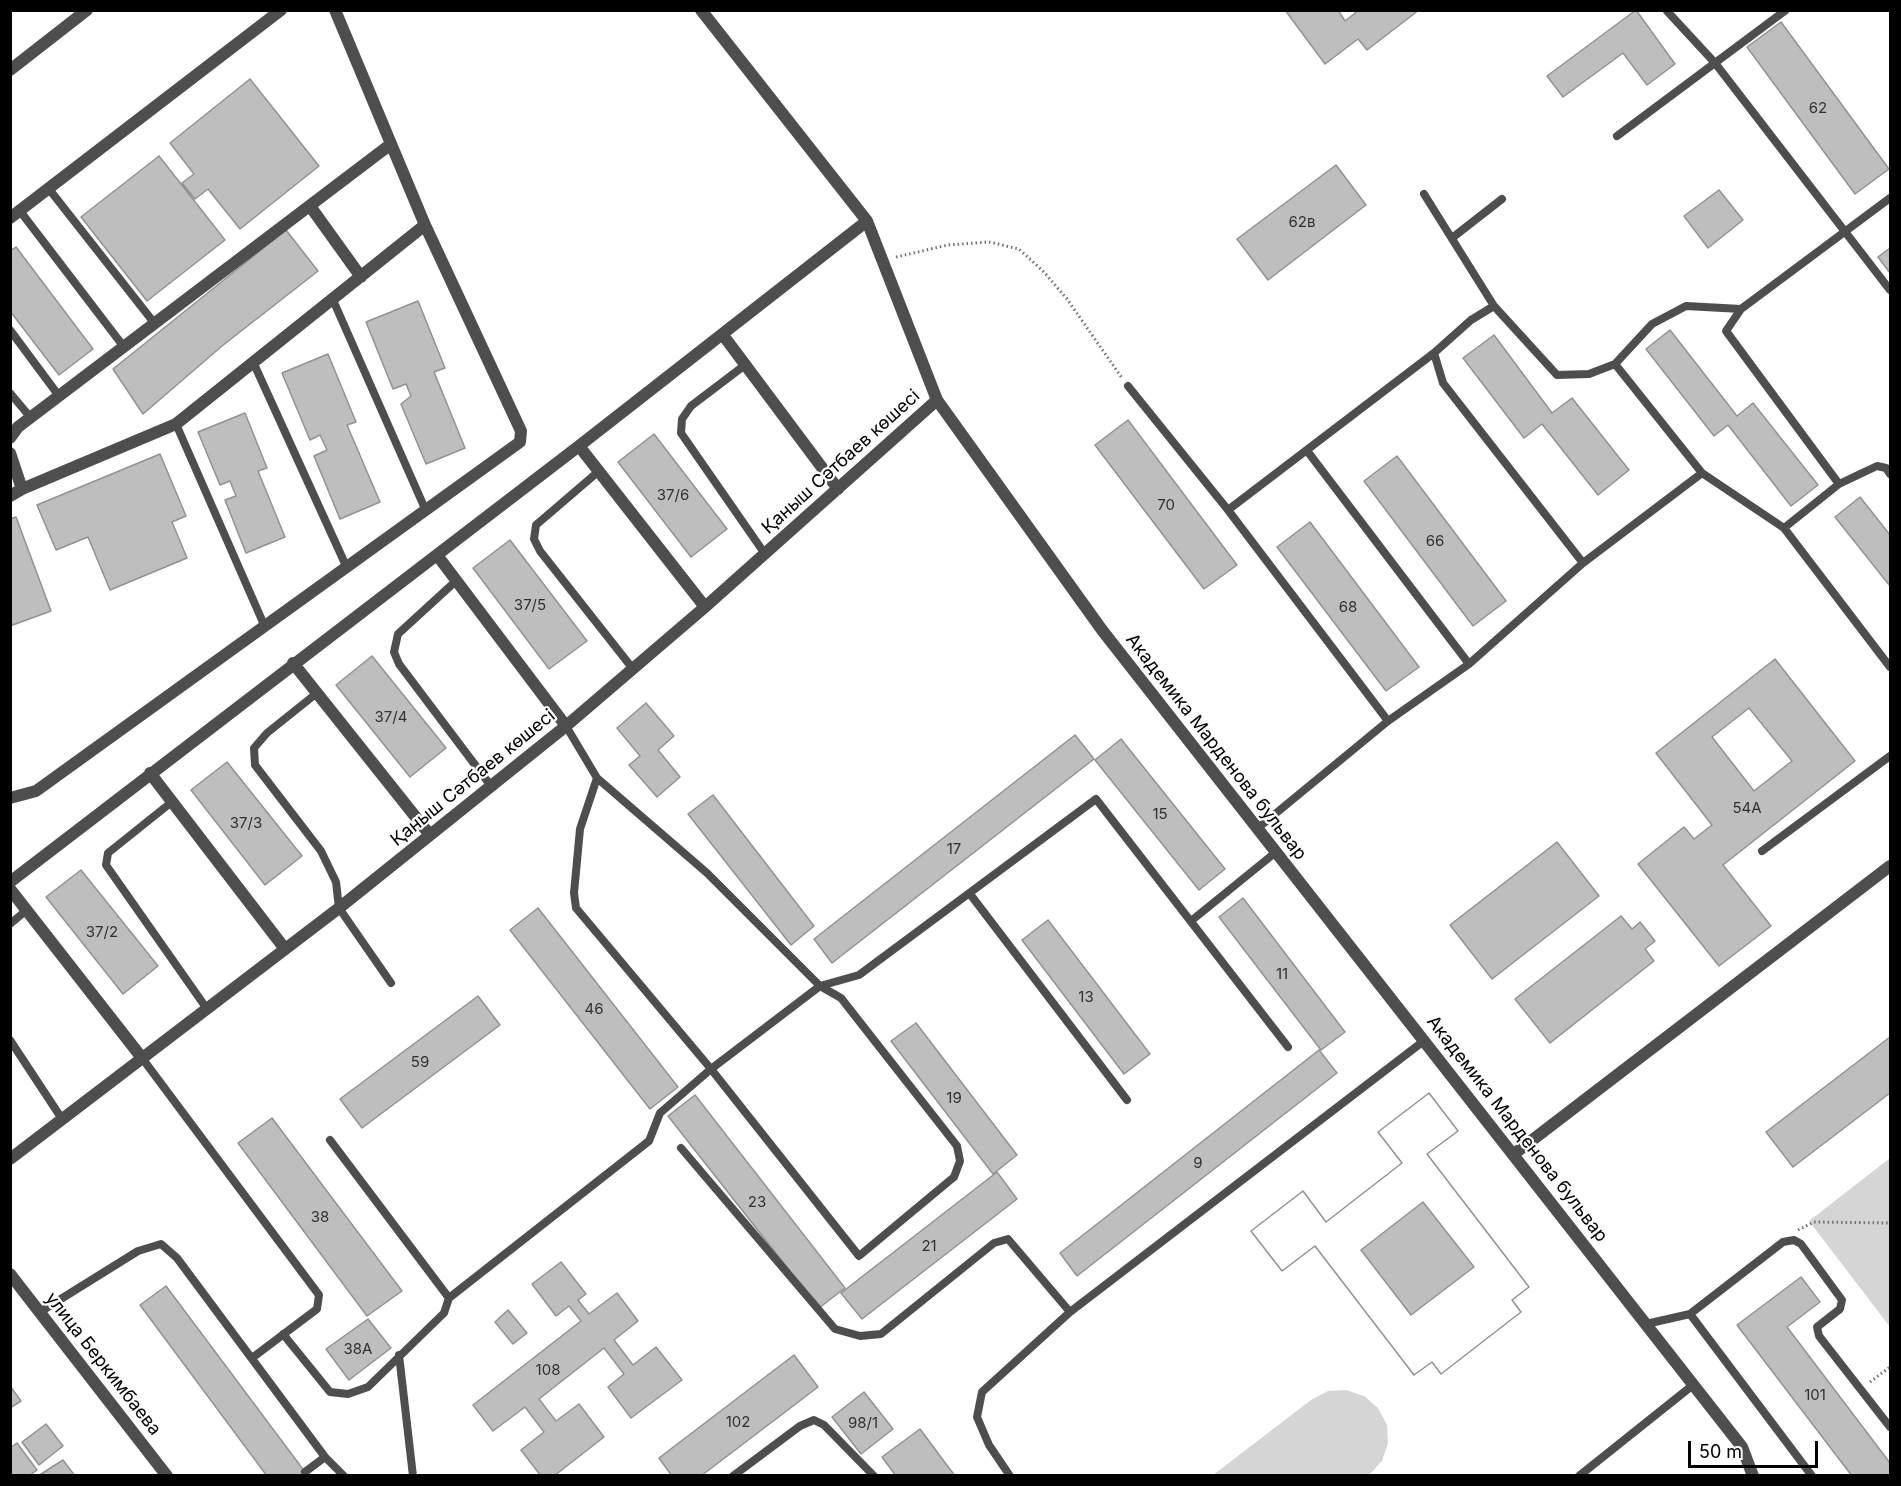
<!DOCTYPE html>
<html>
<head>
<meta charset="utf-8">
<style>
  body { margin:0 }
  #map { position:relative; width:1901px; height:1486px; overflow:hidden; background:#fff; font-family:Inter,sans-serif }
  canvas { display:block }
  .frame { position:absolute; inset:0; border:12px solid #000; pointer-events:none }
  .scale { position:absolute; left:1688px; top:1441px; width:130px; height:27px; box-sizing:border-box; border:3px solid #000; border-top:0; padding-left:8px; font-size:18px; line-height:21px; white-space:nowrap; color:#000; -webkit-text-stroke:4px #fff; paint-order:stroke }
</style>
</head>
<body>
<div id="map">
<canvas width="1901" height="1486"></canvas>
<div class="frame"></div>
<div class="scale">50 m</div>
</div>
<script>
const context = document.querySelector('canvas').getContext('2d');
context.lineJoin = 'round';
function paint(path, color) { context.fillStyle = color; context.fill(path, 'evenodd'); }
const shape = rows => new Path2D(rows.map(r => 'M' + r).join(''));
function trace(path, color, width, dash) { context.strokeStyle = color; context.lineWidth = width; context.lineCap = dash ? 'butt' : 'round'; context.setLineDash(dash || []); context.stroke(path); }
function drawText(font, color, halo, rows, align = 'center') {
  context.font = font + ' Inter,sans-serif'; context.lineWidth = 4.5; context.setLineDash([]); context.textBaseline = 'middle'; context.strokeStyle = halo; context.fillStyle = color; for (const [text, x, y, turn = 0] of rows) {
    context.save(); context.translate(x, y); context.rotate((+turn || 0) * Math.PI / 180); context.textAlign = isNaN(turn) ? turn : align; if (halo) context.strokeText(text, 0, 0); context.fillText(text, 0, 0); context.restore();
  }
}
const green = shape([
  [1890,1158,1890,1327,1809,1221],
  [1346,1390,1364,1396,1378,1408,1387,1425,1388,1443,1382,1461,1369,1475,1213,1475,1311,1400,1328,1391]
]);
const building = shape([
  [1285,10,1338,10,1345,21,1359,10,1419,10,1367,50,1358,39,1325,64,1285,10],
  [1636,10,1675,64,1647,85,1623,53,1563,97,1547,76,1636,10],
  [1781,22,1889,169,1855,194,1747,47,1781,22],
  [250,79,319,166,240,229,208,189,195,199,182,183,194,174,170,143,250,79],
  [159,156,225,240,147,301,81,217,159,156],
  [1336,165,1366,205,1268,280,1237,239,1336,165],
  [1719,190,1743,220,1708,248,1684,216,1719,190],
  [286,230,318,271,222,346,143,414,113,369,286,230],
  [16,247,93,349,59,375,10,311,10,251,16,247],
  [1890,248,1890,273,1878,257,1890,248],
  [418,301,445,368,434,372,465,448,426,464,401,404,411,396,406,384,393,389,366,322,418,301],
  [1670,330,1737,416,1753,403,1818,485,1791,506,1728,425,1714,436,1646,349,1670,330],
  [1494,335,1552,413,1572,398,1629,470,1598,495,1542,424,1524,438,1463,358,1494,335],
  [328,354,356,422,347,425,380,502,340,519,314,456,327,450,320,435,310,440,282,373,328,354],
  [245,413,267,468,258,471,285,537,246,553,225,500,236,496,230,481,220,485,198,432,245,413],
  [1128,420,1237,565,1204,589,1095,445,1128,420],
  [654,434,727,529,691,557,618,462,654,434],
  [160,454,186,516,172,522,187,558,110,590,88,537,56,550,37,505,160,454],
  [1397,456,1506,601,1473,626,1364,481,1397,456],
  [1860,497,1890,535,1890,586,1835,517,1860,497],
  [16,517,51,611,10,626,10,519,16,517],
  [1310,522,1419,667,1386,691,1277,547,1310,522],
  [510,540,587,641,549,669,473,568,510,540],
  [372,656,446,748,410,777,336,685,372,656],
  [1775,659,1855,761,1723,865,1771,926,1719,966,1638,864,1684,827,1694,839,1712,825,1656,753,1775,659],
  [1749,708,1792,761,1754,791,1712,737,1749,708],
  [646,703,674,736,658,750,680,777,657,797,629,765,640,756,617,728,646,703],
  [1075,735,1094,759,832,963,814,939,1075,735],
  [1121,739,1225,869,1199,890,1095,760,1121,739],
  [227,762,302,856,265,885,191,790,227,762],
  [713,795,814,926,791,945,688,814,713,795],
  [1557,842,1599,896,1492,979,1450,925,1557,842],
  [81,870,158,966,123,994,46,897,81,870],
  [1243,898,1345,1032,1321,1050,1219,917,1243,898],
  [538,908,678,1087,650,1109,510,930,538,908],
  [1621,916,1632,929,1640,922,1655,941,1645,949,1654,961,1550,1043,1515,999,1621,916],
  [1048,920,1150,1054,1124,1074,1022,940,1048,920],
  [478,996,500,1025,362,1128,340,1099,478,996],
  [916,1023,1017,1155,993,1174,891,1041,916,1023],
  [1890,1037,1890,1093,1793,1167,1766,1132,1890,1037],
  [1319,1050,1337,1073,1077,1276,1060,1253,1319,1050],
  [1429,1093,1458,1131,1427,1154,1529,1287,1512,1300,1521,1312,1441,1374,1432,1362,1414,1375,1315,1246,1282,1271,1251,1231,1303,1191,1326,1222,1402,1163,1378,1132,1429,1093],
  [1423,1202,1474,1267,1411,1315,1361,1250,1423,1202],
  [1429,1093,1458,1131,1427,1154,1529,1287,1512,1300,1521,1312,1441,1374,1432,1362,1414,1375,1315,1246,1282,1271,1251,1231,1303,1191,1326,1222,1402,1163,1378,1132,1429,1093],
  [695,1095,845,1288,819,1308,668,1116,695,1095],
  [272,1118,402,1291,367,1316,238,1143,272,1118],
  [997,1172,1017,1199,862,1319,841,1293,997,1172],
  [561,1262,586,1294,578,1300,589,1314,617,1293,638,1321,614,1340,633,1365,656,1347,682,1380,631,1418,608,1387,624,1374,604,1348,539,1399,556,1421,579,1404,604,1437,554,1476,541,1476,521,1450,544,1432,525,1407,493,1431,473,1405,581,1321,569,1306,556,1316,532,1284,561,1262],
  [1801,1277,1820,1302,1787,1327,1890,1463,1890,1476,1852,1476,1737,1325,1801,1277],
  [166,1286,308,1476,267,1476,140,1305,166,1286],
  [508,1310,527,1333,513,1344,495,1322,508,1310],
  [368,1319,391,1348,349,1380,326,1349,368,1319],
  [794,1355,818,1387,701,1476,672,1476,659,1458,794,1355],
  [10,1386,21,1401,10,1408,10,1386],
  [864,1392,893,1429,861,1454,832,1417,864,1392],
  [46,1424,63,1446,39,1465,22,1442,46,1424],
  [920,1429,955,1476,896,1476,882,1457,920,1429],
  [17,1443,37,1470,29,1476,10,1476,10,1448,17,1443],
  [63,1460,75,1476,38,1476,63,1460]
]);
const path = shape([
  [896,257,948,245,989,242,1019,249,1044,272,1067,299,1122,378],
  [1798,1230,1814,1222,1890,1223],
  [1870,1382,1890,1367]
]);
const service = shape([
  [1667,11,1715,63,1890,290],
  [1617,136,1786,10],
  [49,189,155,324],
  [1424,194,1494,306],
  [20,211,124,347],
  [1452,238,1502,199],
  [333,300,426,511],
  [10,330,59,396],
  [254,364,347,568],
  [1615,364,1702,473,1583,563,1443,383,1434,353,1471,320,1494,306,1557,375,1589,374,1615,364,1652,324,1686,306,1741,309,1890,198],
  [745,365,691,406,682,419,681,433,765,554],
  [1128,386,1228,510],
  [10,393,31,418],
  [176,424,265,627],
  [1308,452,1469,664],
  [599,471,536,525,534,539,540,551,633,669],
  [1702,473,1784,528,1839,484,1726,331,1741,309],
  [1839,484,1877,466,1886,468,1890,474],
  [1784,528,1890,667],
  [457,580,398,634,394,652,399,664,491,786],
  [317,693,267,733,254,748,255,765,321,851,336,882,339,908,391,983],
  [1388,721,1228,510,1434,353],
  [566,726,597,778,707,873,820,986,859,975,1096,799,1288,1047],
  [173,801,108,853,106,865,207,1009],
  [1258,828,1388,721,1469,664,1583,563],
  [1762,851,1890,756],
  [970,894,1127,1100],
  [1191,921,1276,852],
  [10,924,28,909],
  [10,1040,62,1119],
  [142,1058,319,1295,317,1309,252,1358],
  [681,1148,835,1329,860,1336,881,1334,994,1243,1008,1239,1070,1312,1425,1040],
  [449,1298,649,1141,660,1113,711,1069,820,986,841,998,957,1146,960,1161,954,1177,859,1256,711,1069,576,908,574,893,580,829,597,778],
  [40,1312,138,1251,161,1244,177,1258,325,1457],
  [1690,1314,1812,1476],
  [1646,1324,1690,1314,1783,1242,1794,1240,1801,1244,1842,1300,1840,1309,1817,1327,1819,1336,1890,1427],
  [283,1334,330,1392,348,1394,368,1387,444,1313,449,1298,330,1140],
  [399,1355,413,1476],
  [305,1472,325,1457,344,1476],
  [733,1476,800,1426,814,1420,824,1425,874,1476],
  [1010,1476,989,1445,977,1417,982,1392,1070,1312],
  [1579,1476,1693,1385]
]);
const minor = shape([
  [701,10,867,221,937,400,1102,630,1742,1447,1753,1476],
  [10,70,87,10],
  [310,206,361,277],
  [10,218,281,10],
  [723,335,838,489],
  [10,438,18,427,391,144],
  [579,446,705,607],
  [10,453,22,489],
  [10,496,22,489,176,424,425,225],
  [437,555,566,726],
  [293,663,430,835],
  [150,773,285,949],
  [10,798,36,791,520,442,521,431,425,225,335,10],
  [10,882,579,446,867,221],
  [10,889,142,1058],
  [1514,1154,1890,866],
  [10,1159,339,908,566,726,705,607,937,400]
]);
const tertiary = shape([
  [10,1274,167,1476]
]);
const numberNames = [
  ["62",1818,108],
  ["62в",1302,222],
  ["37/6",673,495],
  ["70",1166,505],
  ["66",1435,541],
  ["37/5",530,605],
  ["68",1348,607],
  ["37/4",391,717],
  ["54А",1747,808],
  ["15",1160,814],
  ["37/3",246,823],
  ["17",954,849],
  ["37/2",102,932],
  ["11",1282,974],
  ["13",1086,997],
  ["46",594,1009],
  ["59",420,1062],
  ["19",954,1098],
  ["9",1198,1163],
  ["23",757,1202],
  ["38",320,1217],
  ["21",929,1246],
  ["38А",358,1349],
  ["108",548,1370],
  ["101",1815,1395],
  ["102",738,1422],
  ["98/1",863,1423]
];
const streetNames = [
  ["Қаныш Сәтбаев көшесі",841,462,-42],
  ["Академика Марденова бульвар",1216,747,52],
  ["Қаныш Сәтбаев көшесі",473,778,-39],
  ["Академика Марденова бульвар",1517,1129,52],
  ["улица Беркимбаева",103,1364,52]
];
paint(green, '#d5d5d5');
paint(building, '#bebebe');
trace(building, '#929292', 1.5);
trace(path, '#707070', 3, [1.5, 3]);
trace(service, '#4e4e4e', 8);
trace(minor, '#4e4e4e', 12);
trace(tertiary, '#4e4e4e', 12);
drawText('15px', '#303030', null, numberNames);
drawText('18px', '#000', '#fff', streetNames);
</script>
</body>
</html>
